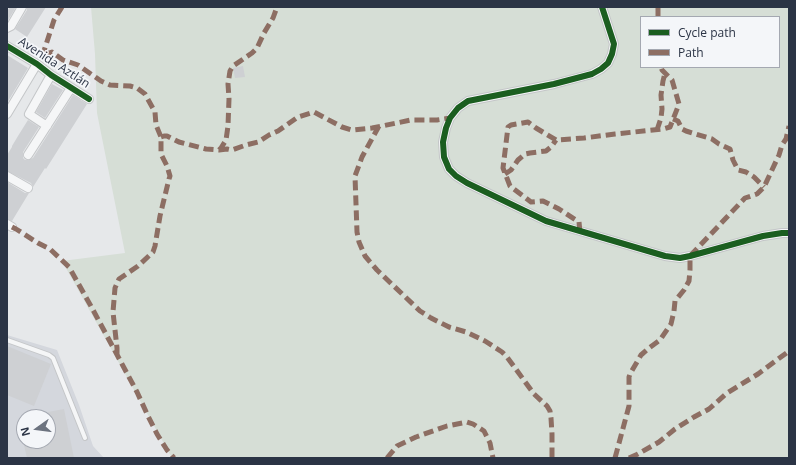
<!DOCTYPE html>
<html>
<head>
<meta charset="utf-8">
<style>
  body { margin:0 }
  #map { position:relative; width:796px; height:465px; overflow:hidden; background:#e6e8ea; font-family:"Open Sans",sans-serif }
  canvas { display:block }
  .frame { position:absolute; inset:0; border:8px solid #2b3445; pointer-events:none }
  .legend { position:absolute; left:640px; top:16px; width:140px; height:52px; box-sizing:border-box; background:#f4f6f9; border:1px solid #a4a8b1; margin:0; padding:5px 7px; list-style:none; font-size:12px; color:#2b3445 }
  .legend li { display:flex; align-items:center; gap:8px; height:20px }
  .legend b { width:20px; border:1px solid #a4a8b1 }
  .north { position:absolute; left:16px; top:409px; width:40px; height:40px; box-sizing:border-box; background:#f4f6f9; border:1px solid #a4a8b1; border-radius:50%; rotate:256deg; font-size:11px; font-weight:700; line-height:16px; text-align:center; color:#2b3445 }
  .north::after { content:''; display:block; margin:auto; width:14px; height:18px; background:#6c737f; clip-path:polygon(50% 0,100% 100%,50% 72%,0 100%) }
</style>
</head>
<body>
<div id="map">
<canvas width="796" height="465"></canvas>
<div class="frame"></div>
<ul class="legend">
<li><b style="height:5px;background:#1b5e20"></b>Cycle path</li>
<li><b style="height:5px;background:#8d6e63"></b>Path</li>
</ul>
<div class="north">N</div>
</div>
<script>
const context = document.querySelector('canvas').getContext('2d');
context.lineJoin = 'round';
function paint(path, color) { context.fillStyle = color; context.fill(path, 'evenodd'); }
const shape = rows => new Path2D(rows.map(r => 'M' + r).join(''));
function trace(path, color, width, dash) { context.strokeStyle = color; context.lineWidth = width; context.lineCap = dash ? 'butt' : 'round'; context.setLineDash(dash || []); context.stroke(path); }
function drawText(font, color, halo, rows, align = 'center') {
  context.font = font + ' "Open Sans",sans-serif'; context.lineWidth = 3.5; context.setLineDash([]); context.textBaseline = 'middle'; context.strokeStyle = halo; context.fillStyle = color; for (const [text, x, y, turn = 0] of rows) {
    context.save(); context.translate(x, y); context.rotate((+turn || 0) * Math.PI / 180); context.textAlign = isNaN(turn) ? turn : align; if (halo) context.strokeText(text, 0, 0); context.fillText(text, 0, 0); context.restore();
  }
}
const built = shape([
  [7,335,57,350,79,405,93,446,104,458,7,458],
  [24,417,48,417,48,441,24,441]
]);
const green = shape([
  [91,7,789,7,789,458,172,458,62,261,125,253,97,113,95,54],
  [641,17,779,17,779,67,641,67]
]);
const building = shape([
  [10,7,16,7,7,22,7,11],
  [27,7,46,7,27,37,15,29,27,10],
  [7,55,28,68,7,103],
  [243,66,245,77,235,78,233,68],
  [52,84,63,90,45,118,36,112],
  [73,95,87,104,46,169,45,168,33,187,31,183,7,171,7,155,12,147,12,146,18,136,28,120,39,127,23,152,23,158,25,160,28,160,33,158],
  [7,182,25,193,29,193,12,221,7,219],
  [7,346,51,364,34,406,7,395],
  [64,409,74,458,27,458,23,441,48,441,48,412]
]);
const service = shape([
  [7,340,49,355,53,358,85,438]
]);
const minor = shape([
  [602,7,614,44,612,54,608,63,601,69,592,74,554,84,468,101,458,108,450,118,446,128,443,142,444,157,449,169,456,176,467,183,546,221,665,256,680,258,690,256,763,236,782,233,789,233],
  [7,28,11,26,22,7],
  [7,46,37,64,51,75,89,99],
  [7,114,37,64],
  [47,126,29,114,51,75],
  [28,155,71,88],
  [7,176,28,188],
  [7,224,12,227]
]);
const quiet = shape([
  [658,7,658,17],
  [43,55,52,52,63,60,78,65,101,81,110,85,130,86,137,88,145,94,155,112,156,125,161,137,161,154,167,166,170,176,169,179,160,216,155,246,153,252,138,266,122,277,119,279,115,288,113,312,117,348,117,354],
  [42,57,54,20,62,7],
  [673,119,678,121,682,129,686,131,712,139,719,144,730,149,733,160,738,170,746,172,754,177,764,187],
  [379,126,362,157,355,176,357,232,359,242,365,256,377,270,420,311,431,318,449,327,466,332,485,341,502,352,507,357,534,394,547,406,550,411,551,418,552,434,552,458],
  [657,130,661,118,662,109,661,95,663,81,665,73],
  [161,137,164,136,167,136,179,142,206,149,219,150,221,148,226,140,228,126,229,99,228,84,230,71,233,66,252,53,257,48,264,33,273,18,277,7],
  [219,150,227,149,232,150,246,145,258,142,269,135,278,131,298,117,314,112,342,127,352,130,372,128,382,126,411,120,437,120,450,118],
  [505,174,511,170,518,160,525,154,530,153,546,151,551,147,556,140],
  [12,227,16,229,38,243,50,249,69,267,92,308,137,392,148,416,157,434,167,450,174,458],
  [580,232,579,222,559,209,543,201,531,202,510,186,503,168,508,127,511,125,528,122,536,128,556,140,584,138,615,134,663,129,670,127,679,104,672,80,662,70,661,67],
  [387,458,397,446,416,437,447,426,467,422,473,424,484,431,490,443,493,458],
  [615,458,629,406,629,377,630,374,641,355,649,348,660,340,671,324,674,311,675,301,684,290,689,281,690,270,690,256,745,198,757,194,764,187,779,155,782,145,786,139,789,126],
  [629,458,638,454,659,442,675,429,694,417,709,409,727,393,758,374,789,351]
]);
const cycleway = shape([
  [602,7,614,44,612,54,608,63,601,69,592,74,554,84,468,101,458,108,450,118,446,128,443,142,444,157,449,169,456,176,467,183,546,221,665,256,680,258,690,256,763,236,782,233,789,233],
  [7,46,37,64,51,75,89,99]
]);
const streetNames = [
  ["Avenida Aztlán",54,63,33]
];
paint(built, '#d4d7dd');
paint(green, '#d6ded6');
paint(building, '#ced0d3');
trace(service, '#c4c6c8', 6);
trace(minor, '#c4c6c8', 10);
trace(service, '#f5f6f7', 4);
trace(minor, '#f5f6f7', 8);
trace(quiet, '#8d6e63', 5, [10, 5]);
trace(cycleway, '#1b5e20', 6);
drawText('12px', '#2b3445', '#f4f6f9', streetNames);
</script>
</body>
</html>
